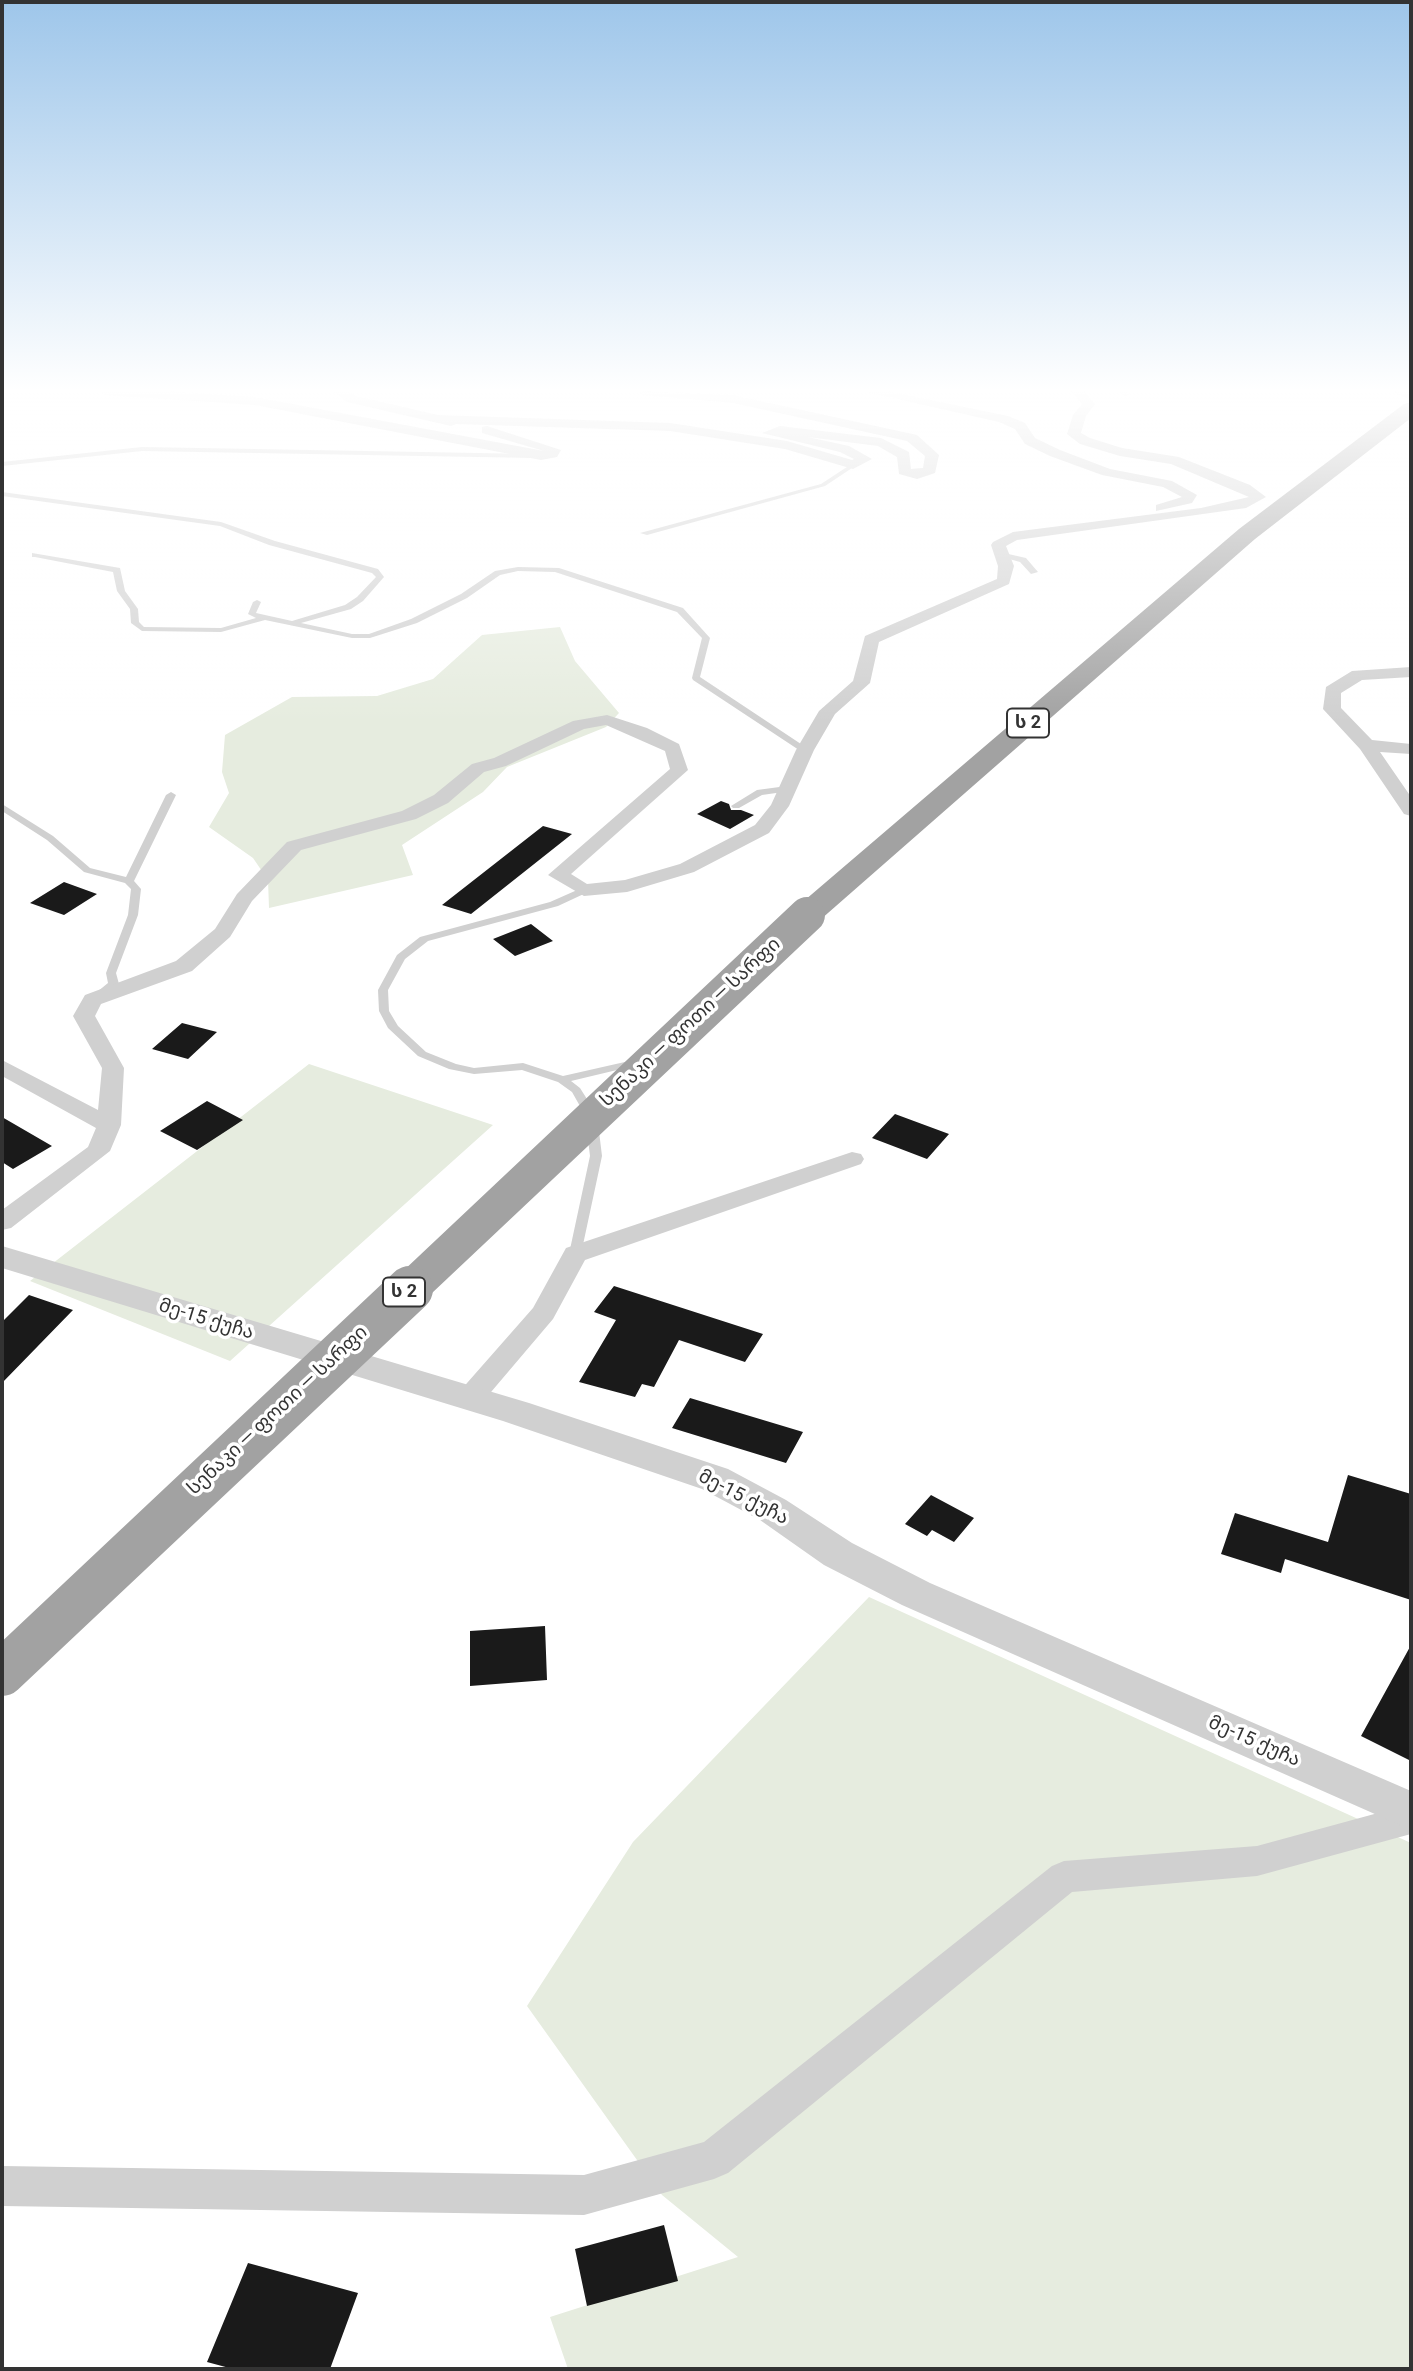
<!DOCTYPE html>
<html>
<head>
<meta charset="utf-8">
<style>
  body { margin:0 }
  #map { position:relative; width:1413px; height:2371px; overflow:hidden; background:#fff; font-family:Roboto,sans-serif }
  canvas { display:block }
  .frame { position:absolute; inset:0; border:4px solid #333; pointer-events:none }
</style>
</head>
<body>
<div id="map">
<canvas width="1413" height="2371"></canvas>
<div class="frame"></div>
</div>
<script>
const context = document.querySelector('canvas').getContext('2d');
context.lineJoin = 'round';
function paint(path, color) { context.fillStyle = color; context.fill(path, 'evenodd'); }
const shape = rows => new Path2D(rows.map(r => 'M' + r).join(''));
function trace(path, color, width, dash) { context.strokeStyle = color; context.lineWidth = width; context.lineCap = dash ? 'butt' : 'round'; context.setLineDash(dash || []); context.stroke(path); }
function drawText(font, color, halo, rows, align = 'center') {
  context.font = font + ' Roboto,"Noto Sans Georgian",sans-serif'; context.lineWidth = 7; context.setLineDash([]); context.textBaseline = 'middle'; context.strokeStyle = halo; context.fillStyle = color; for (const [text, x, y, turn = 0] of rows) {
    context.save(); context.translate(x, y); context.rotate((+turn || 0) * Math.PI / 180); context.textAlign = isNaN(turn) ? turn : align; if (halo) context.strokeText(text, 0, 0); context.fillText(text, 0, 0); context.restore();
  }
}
const green = shape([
  [560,627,575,661,619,713,606,727,507,767,483,792,402,845,413,875,269,908,268,880,253,858,209,827,229,793,222,772,225,735,292,697,377,696,433,679,482,635],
  [309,1064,493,1125,230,1361,30,1281],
  [869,1597,1411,1843,1411,2369,568,2369,550,2317,738,2257,662,2195,527,2006,633,1842]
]);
const building = shape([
  [721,801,729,804,731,810,741,810,754,815,730,829,697,814],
  [543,826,572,834,471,914,442,905],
  [64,882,97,894,64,915,30,903],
  [531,924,553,941,515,956,493,939],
  [182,1023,217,1032,188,1059,152,1049],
  [207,1101,243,1120,197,1150,160,1131],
  [895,1114,949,1134,927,1159,872,1138],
  [2,1117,52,1146,13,1169,2,1162],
  [614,1286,763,1334,745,1362,679,1340,654,1387,642,1384,635,1397,579,1382,616,1320,594,1312],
  [29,1295,73,1310,2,1383,2,1322],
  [690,1398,803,1432,786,1463,672,1428],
  [1348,1475,1411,1494,1411,1600,1285,1559,1281,1573,1221,1554,1235,1513,1328,1542],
  [931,1495,974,1518,954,1542,932,1530,927,1536,905,1524],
  [545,1626,547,1680,470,1686,470,1631],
  [1411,1645,1411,1761,1361,1736],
  [664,2225,678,2281,587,2306,575,2249],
  [248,2263,358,2293,330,2369,233,2369,207,2362]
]);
const service = shape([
  [1118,391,1126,391,1130,395,1125,396,1118,391],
  [142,447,534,454,537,456,534,458,142,451,2,466,2,462,142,447],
  [853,463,856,465,855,466,825,486,647,535,640,533,821,484,853,463],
  [2,492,221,522,275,541,378,569,384,577,363,601,351,609,301,623,352,634,369,634,411,619,461,594,495,571,518,567,559,568,683,608,710,638,700,677,810,750,808,752,802,752,693,680,692,678,702,638,677,612,555,572,518,571,500,575,467,598,417,623,370,638,352,638,265,620,221,632,142,631,131,623,130,609,117,591,113,572,35,557,32,557,32,553,120,568,125,591,138,609,139,622,144,627,221,628,256,618,248,614,253,602,257,600,261,602,256,613,292,621,345,605,357,597,376,577,372,573,269,545,220,526,2,496,2,492],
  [995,551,1026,558,1038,572,1031,574,1020,562,995,555,995,551],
  [787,786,792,789,790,791,762,795,739,808,733,808,731,806,757,790,787,786],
  [171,792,176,795,134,881,141,889,138,915,116,973,119,984,105,996,97,996,96,994,97,992,108,983,106,973,128,915,131,889,125,883,84,872,47,840,2,811,2,804,53,836,90,868,126,877,166,795,171,792],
  [584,887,588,888,588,892,558,906,428,941,405,959,388,990,389,1011,398,1026,426,1052,456,1064,474,1068,523,1063,563,1076,638,1059,642,1060,644,1062,642,1064,571,1081,580,1088,597,1115,602,1156,581,1254,575,1258,569,1254,590,1156,585,1115,572,1092,558,1082,522,1070,474,1074,449,1069,418,1056,388,1028,379,1011,378,990,397,955,420,937,550,902,584,887]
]);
const minor = shape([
  [98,391,165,391,255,397,544,451,482,433,482,427,487,426,561,450,557,457,541,460,255,405,104,395,98,391],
  [333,391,348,391,356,396,438,415,670,423,787,441,852,460,854,459,840,452,762,433,780,426,881,438,909,452,911,469,923,468,925,456,907,441,733,403,642,395,636,391,733,395,917,435,939,455,935,473,917,479,899,474,897,457,878,446,808,437,849,446,872,459,853,469,785,449,670,431,456,424,451,426,347,402,333,391],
  [862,391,887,391,1008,416,1025,423,1035,438,1060,450,1110,469,1172,481,1197,495,1192,503,1156,511,1156,505,1182,497,1163,487,1102,475,1050,456,1025,444,1015,429,999,422,862,391],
  [1071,391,1084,391,1095,404,1086,416,1081,433,1090,438,1122,448,1179,457,1250,485,1266,497,1246,508,1017,540,1006,546,1014,566,1009,584,879,642,870,683,835,714,814,750,789,806,769,833,694,872,627,892,584,896,548,875,670,769,665,751,606,725,584,729,506,766,484,772,448,803,416,819,301,850,252,901,230,937,192,971,101,1004,95,1016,124,1068,121,1125,110,1151,11,1228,2,1230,2,1210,88,1147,96,1128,2,1076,2,1060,98,1110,102,1068,73,1016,85,995,176,961,215,929,237,894,287,842,402,811,434,795,472,764,494,758,573,721,607,715,647,728,679,744,688,770,571,874,587,884,625,880,680,864,755,825,771,805,796,750,819,711,853,681,865,636,997,579,998,566,991,545,993,542,1013,532,1201,508,1249,497,1171,464,1120,456,1080,444,1067,434,1073,415,1082,404,1071,391],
  [1395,391,1411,391,1411,400,1397,394,1395,391],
  [1411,667,1411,677,1362,680,1341,693,1341,708,1372,740,1411,744,1411,754,1380,752,1411,797,1411,816,1404,814,1360,749,1323,709,1326,687,1352,671,1411,667],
  [852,1152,861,1154,864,1159,861,1164,585,1260,553,1319,480,1405,470,1408,460,1405,456,1398,460,1391,533,1308,566,1248,852,1152],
  [1411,1804,1411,1834,1257,1876,1072,1892,728,2173,714,2179,584,2215,2,2206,2,2166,584,2175,704,2142,1052,1866,1064,1861,1257,1846,1411,1804]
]);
const tertiary = shape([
  [2,1246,529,1403,728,1469,786,1500,852,1543,930,1583,1411,1791,1411,1830,902,1605,824,1565,760,1520,702,1489,503,1421,2,1268,2,1246]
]);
const trunk = shape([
  [1411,402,1411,418,1255,539,820,920,809,923,798,920,793,913,798,906,1239,529,1404,404,1411,402]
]);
const trunkBridgeFar2 = shape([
  [805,917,809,913]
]);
const trunkBridgeFar1 = shape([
  [408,1291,807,915]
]);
const trunkBridge = shape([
  [2,1673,410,1289]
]);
const shields = [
  [1028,723,42],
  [404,1292,42]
];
const shieldNames = [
  ["ს 2",1028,723],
  ["ს 2",404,1292]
];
const streetNames = [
  ["სენაკი — ფოთი — სარფი",691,1023,-43],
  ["მე-15 ქუჩა",206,1320,17],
  ["სენაკი — ფოთი — სარფი",278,1411,-43],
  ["მე-15 ქუჩა",743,1498,27],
  ["მე-15 ქუჩა",1254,1742,24]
];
paint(green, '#e6ecdf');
paint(building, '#1a1a1a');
paint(service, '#d0d0d0');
paint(minor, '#d0d0d0');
paint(tertiary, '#d0d0d0');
paint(trunk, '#a2a2a2');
trace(trunkBridgeFar2, '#a2a2a2', 29);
trace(trunkBridgeFar1, '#a2a2a2', 36);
trace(trunkBridge, '#a2a2a2', 46);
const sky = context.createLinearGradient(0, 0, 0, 723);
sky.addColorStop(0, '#9ec6ea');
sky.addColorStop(0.54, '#fff');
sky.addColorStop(1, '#ffffff00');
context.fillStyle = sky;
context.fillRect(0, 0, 1413, 723);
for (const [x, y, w] of shields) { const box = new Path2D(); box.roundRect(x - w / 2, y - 14.5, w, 29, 5); context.fillStyle = '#fff'; context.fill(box); trace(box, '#333', 2); }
drawText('bold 18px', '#333', null, shieldNames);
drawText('19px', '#333', '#fff', streetNames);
</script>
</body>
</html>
